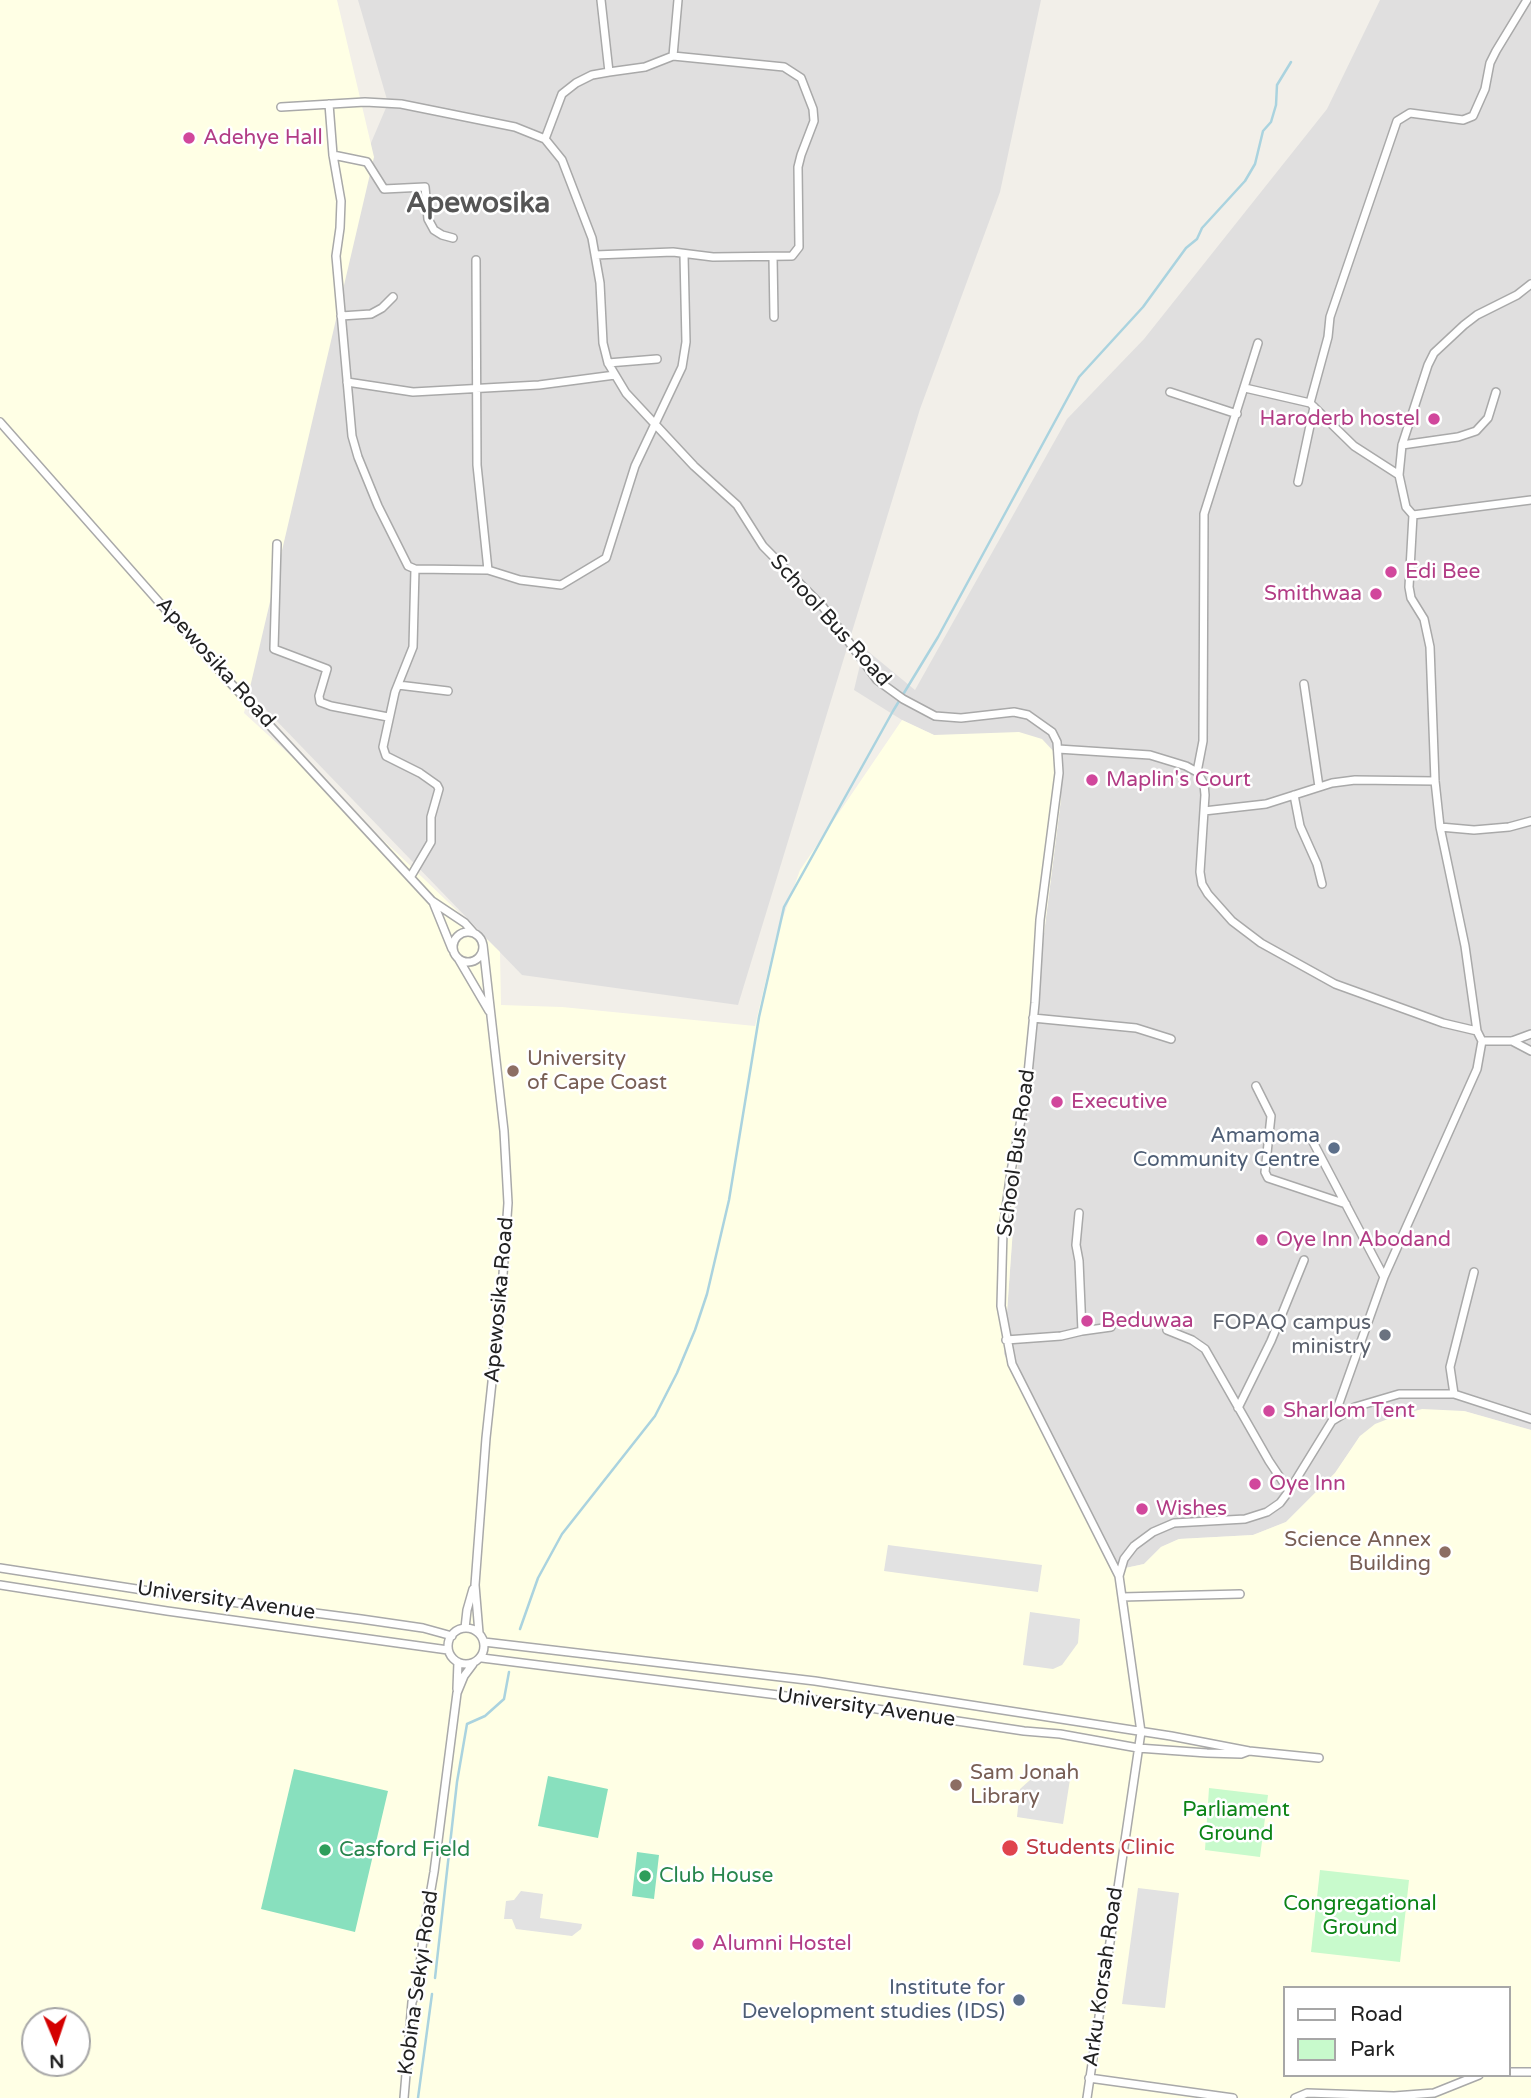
<!DOCTYPE html>
<html>
<head>
<meta charset="utf-8">
<style>
  body { margin:0 }
  #map { position:relative; width:1531px; height:2098px; overflow:hidden; background:#f2efe9; font-family:"Varela Round",sans-serif }
  canvas { display:block }
  .legend { position:absolute; left:1283px; top:1986px; width:228px; height:91px; box-sizing:border-box; background:#fff; border:2px solid #a7a7a7; margin:0; padding:9px 12px; list-style:none; font-size:21px; color:#222 }
  .legend li { display:flex; align-items:center; gap:14px; height:35px }
  .legend b { width:35px; border:2px solid #a7a7a7 }
  .north { position:absolute; left:21px; top:2007px; width:70px; height:70px; box-sizing:border-box; background:#fff; border:2px solid #a7a7a7; border-radius:50%; rotate:178deg; font-size:19px; font-weight:700; line-height:28px; text-align:center; color:#222 }
  .north::after { content:''; display:block; margin:auto; width:24px; height:32px; background:#d40000; clip-path:polygon(50% 0,100% 100%,50% 72%,0 100%) }
</style>
</head>
<body>
<div id="map">
<canvas width="1531" height="2098"></canvas>
<ul class="legend">
<li><b style="height:9px;background:#fff"></b>Road</li>
<li><b style="height:19px;background:#c8facc"></b>Park</li>
</ul>
<div class="north">N</div>
</div>
<script>
const context = document.querySelector('canvas').getContext('2d');
context.lineJoin = 'round';
function paint(path, color) { context.fillStyle = color; context.fill(path, 'evenodd'); }
const shape = rows => new Path2D(rows.map(r => 'M' + r).join(''));
function trace(path, color, width, dash) { context.strokeStyle = color; context.lineWidth = width; context.lineCap = dash ? 'butt' : 'round'; context.setLineDash(dash || []); context.stroke(path); }
function drawText(font, color, halo, rows, align = 'center') {
  context.font = font + ' "Varela Round",sans-serif'; context.lineWidth = 5; context.setLineDash([]); context.textBaseline = 'middle'; context.strokeStyle = halo; context.fillStyle = color; for (const [text, x, y, turn = 0] of rows) {
    context.save(); context.translate(x, y); context.rotate((+turn || 0) * Math.PI / 180); context.textAlign = isNaN(turn) ? turn : align; if (halo) context.strokeText(text, 0, 0); context.fillText(text, 0, 0); context.restore();
  }
}
const residential = shape([
  [358,0,1041,0,1000,192,920,409,738,1005,522,975,242,685,290,333,388,103],
  [1380,0,1531,0,1531,1430,1464,1411,1360,1436,1335,1473,1286,1522,1253,1535,1179,1539,1161,1547,1144,1564,1116,1570,1004,1354,1021,1116,1061,799,1060,772,973,735,934,735,902,720,854,690,864,648,915,690,1067,419,1144,339,1327,109]
]);
const education = shape([
  [0,0,337,0,374,157,244,713,396,852,500,952,501,1005,562,1007,755,1026,776,937,800,870,902,720,934,735,1019,732,1042,739,1057,755,1060,772,1061,799,1021,1116,1004,1354,1116,1570,1144,1564,1161,1547,1179,1539,1253,1535,1286,1522,1335,1473,1360,1436,1375,1424,1393,1417,1422,1409,1464,1411,1531,1430,1531,2098,0,2098],
  [1284,1988,1508,1988,1508,2075,1284,2075],
  [35,2021,77,2021,77,2063,35,2063]
]);
const park = shape([
  [1209,1788,1268,1795,1260,1857,1205,1850],
  [1320,1870,1409,1880,1400,1962,1311,1952]
]);
const pitch = shape([
  [294,1769,388,1791,355,1932,261,1909],
  [548,1776,608,1789,598,1838,538,1826],
  [637,1852,659,1855,654,1899,632,1896]
]);
const parking = shape([
  [888,1545,1042,1565,1038,1592,884,1571],
  [1030,1612,1080,1619,1078,1643,1062,1665,1053,1669,1023,1665],
  [1039,1772,1071,1773,1063,1824,1017,1817,1020,1789],
  [1138,1888,1179,1893,1165,2008,1122,2004],
  [521,1891,543,1894,540,1918,582,1924,581,1929,572,1936,516,1929,512,1919,504,1919,506,1901,514,1900]
]);
const stream = shape([
  [520,1629,538,1578,562,1534,655,1416,677,1373,695,1330,707,1294,729,1200,759,1017,784,907,893,711,938,637,1079,377,1143,307,1186,248,1197,239,1202,228,1245,181,1255,164,1263,131,1271,122,1276,105,1277,85,1291,62],
  [435,1978,457,1782,467,1724,485,1716,504,1699,509,1672],
  [418,2098,432,1994]
]);
const minor = shape([
  [673,56,678,0],
  [329,104,333,155,341,201,340,228,336,256,352,436,358,457,378,506,408,566,415,569,488,570,520,580,561,585,606,558,635,466,682,367,686,342,684,255],
  [281,107,365,102,401,104,515,127,545,139,562,160,592,238,600,283,603,343,608,363,626,393,694,466,737,505,763,546,823,607,877,680,903,699,935,716,961,718,1014,712,1028,715,1052,732,1057,742,1059,773,1040,920,1035,1003,1026,1094,1011,1171,1003,1230,1001,1306,1012,1364,1119,1576],
  [545,139,562,94,576,83,592,75,609,72,601,0],
  [333,155,367,162,384,189,425,187,428,219,434,230,442,235,453,238],
  [595,255,673,252,713,257,792,256,799,247,798,167,801,155,814,121,813,109,801,78,784,67,673,56,645,67,609,72],
  [773,257,774,317],
  [476,260,477,465,488,570],
  [1531,284,1517,295,1477,315,1464,325,1434,353,1428,365,1402,445,1399,475,1406,507,1413,515,1409,587,1411,598,1424,619,1430,647,1435,781,1440,827,1474,830,1509,827,1531,821],
  [341,316,371,314,382,308,393,297],
  [608,363,657,359],
  [347,382,413,392,539,385,615,375],
  [1245,388,1310,403,1354,446,1399,475],
  [1170,392,1237,414],
  [1310,403,1328,337,1330,317,1397,121,1410,113,1463,120,1473,116,1485,89,1490,63,1496,51,1527,0],
  [0,422,226,678,432,901,465,923,473,932],
  [1402,445,1458,437,1476,431,1488,418,1496,392],
  [1298,482,1314,407],
  [1413,515,1531,500],
  [277,544,274,649,327,669,319,696,320,702,331,706,388,717],
  [1304,684,1319,787],
  [398,685,448,691],
  [1058,749,1150,755,1186,766,1197,772,1204,784,1205,795,1200,872,1202,884,1208,894,1232,921,1261,943,1335,984,1443,1023,1477,1031,1482,1041,1477,1069,1384,1277,1333,1420],
  [1197,772,1203,741,1204,514,1258,343],
  [1294,795,1300,826,1317,864,1322,884],
  [1204,811,1266,804,1332,783,1355,780,1435,781],
  [1440,827,1465,946,1477,1031],
  [411,876,431,842,431,817,439,789,437,785,420,773,386,756,383,747,395,692,413,647,415,569],
  [433,902,452,949],
  '453 947a15 15 0 1 1 30 0a15 15 0 1 1-30 0Z',
  [458,958,489,1011],
  [1033,1018,1136,1028,1171,1039],
  [1482,1041,1512,1041,1531,1034],
  [1512,1041,1531,1051],
  [1256,1086,1271,1116,1265,1172,1268,1178,1346,1204],
  [1313,1142,1384,1277],
  [1079,1213,1076,1245,1079,1261,1082,1331],
  [1167,1330,1192,1340,1205,1349,1269,1461,1289,1491],
  [1006,1340,1061,1336,1082,1331,1111,1327],
  [1454,1394,1450,1367,1474,1272],
  [1238,1408,1271,1341,1304,1260],
  [0,1568,169,1594,361,1619,423,1628,452,1636],
  [0,1585,167,1611,448,1650],
  [1122,1597,1240,1594],
  '448 1646a18 18 0 1 1 36 0a18 18 0 1 1-36 0Z',
  [465,1628,467,1610,473,1589],
  [479,1633,475,1585,486,1438,502,1289,508,1203,504,1131,483,945],
  [484,1642,815,1681,1171,1736,1249,1751,1319,1758],
  [482,1658,810,1699,1024,1731,1060,1734,1138,1748,1207,1753,1241,1754,1249,1751],
  [457,1689,458,1662],
  [1508,2072,1531,2072],
  [1089,2078,1233,2098],
  [404,2098,412,2002,417,1991,424,1930,434,1872,457,1693,464,1676,473,1664],
  [1087,2098,1141,1732,1119,1576,1124,1559,1134,1546,1153,1532,1174,1523,1245,1519,1267,1512,1280,1503,1289,1491,1332,1421,1355,1407,1399,1394,1454,1394,1531,1419],
  [1295,2098,1307,2093,1394,2096,1434,2093,1479,2075]
]);
const markers = [
  [189,138,7,"#d1479c"],
  [1434,419,7,"#d1479c"],
  [1391,572,7,"#d1479c"],
  [1376,594,7,"#d1479c"],
  [1092,780,7,"#d1479c"],
  [513,1071,7,"#8d6e63"],
  [1057,1102,7,"#d1479c"],
  [1334,1148,7,"#5c6f8a"],
  [1262,1240,7,"#d1479c"],
  [1087,1321,7,"#d1479c"],
  [1385,1335,7,"#6b7280"],
  [1269,1411,7,"#d1479c"],
  [1255,1484,7,"#d1479c"],
  [1142,1509,7,"#d1479c"],
  [1445,1552,7,"#8d6e63"],
  [956,1785,7,"#8d6e63"],
  [1010,1848,9,"#e0444e"],
  [325,1850,7,"#2e9e5b"],
  [645,1876,7,"#2e9e5b"],
  [698,1944,7,"#d1479c"],
  [1019,2000,7,"#5c6f8a"]
];
const hotelNames = [
  ["Adehye Hall",203,138],
  ["Haroderb hostel",1420,419,"right"],
  ["Edi Bee",1405,572],
  ["Smithwaa",1362,594,"right"],
  ["Maplin's Court",1106,780],
  ["Executive",1071,1102],
  ["Oye Inn Abodand",1276,1240],
  ["Beduwaa",1101,1321],
  ["Sharlom Tent",1283,1411],
  ["Oye Inn",1269,1484],
  ["Wishes",1156,1509],
  ["Alumni Hostel",712,1944]
];
const streetNames = [
  ["School Bus Road",830,621,48],
  ["Apewosika Road",215,663,48],
  ["School Bus Road",1017,1153,-82],
  ["Apewosika Road",500,1300,-85],
  ["University Avenue",226,1601,8],
  ["University Avenue",866,1708,8],
  ["Arku Korsah Road",1104,1977,-82],
  ["Kobina Sekyi Road",419,1983,-82]
];
const educationNames = [
  ["University",527,1059],
  ["of Cape Coast",527,1083],
  ["Science Annex",1431,1540,"right"],
  ["Building",1431,1564,"right"],
  ["Sam Jonah",970,1773],
  ["Library",970,1797]
];
const serviceNames = [
  ["Amamoma",1320,1136],
  ["Community Centre",1320,1160],
  ["Institute for",1005,1988],
  ["Development studies (IDS)",1005,2012]
];
const worshipNames = [
  ["FOPAQ campus",1371,1323],
  ["ministry",1371,1347]
];
const parkNames = [
  ["Parliament",1236,1810],
  ["Ground",1236,1834],
  ["Congregational",1360,1904],
  ["Ground",1360,1928]
];
const healthNames = [
  ["Students Clinic",1026,1848]
];
const leisureNames = [
  ["Casford Field",339,1850],
  ["Club House",659,1876]
];
const districtNames = [
  ["Apewosika",478,205]
];
paint(residential, '#e0dfdf');
paint(education, '#ffffe5');
paint(park, '#c8facc');
paint(pitch, '#88e0be');
paint(parking, '#e2e2e2');
trace(stream, '#aad3df', 2.5);
trace(minor, '#a9a9a9', 10);
trace(minor, '#fff', 7);
for (const [x, y, r, color] of markers) { const dot = new Path2D(); dot.arc(x, y, r, 0, 2 * Math.PI); context.fillStyle = color; context.fill(dot); trace(dot, '#fff', 2.5); }
drawText('21px', '#b23c85', '#fff', hotelNames, 'left');
drawText('21px', '#222', '#fff', streetNames);
drawText('21px', '#785e54', '#fff', educationNames, 'left');
drawText('21px', '#4e5e75', '#fff', serviceNames, 'right');
drawText('21px', '#5b616d', '#fff', worshipNames, 'right');
drawText('21px', '#0c8416', '#fff', parkNames);
drawText('21px', '#be3a42', '#fff', healthNames, 'left');
drawText('21px', '#27864d', '#fff', leisureNames, 'left');
drawText('bold 28px', '#555', '#fff', districtNames);
</script>
</body>
</html>
